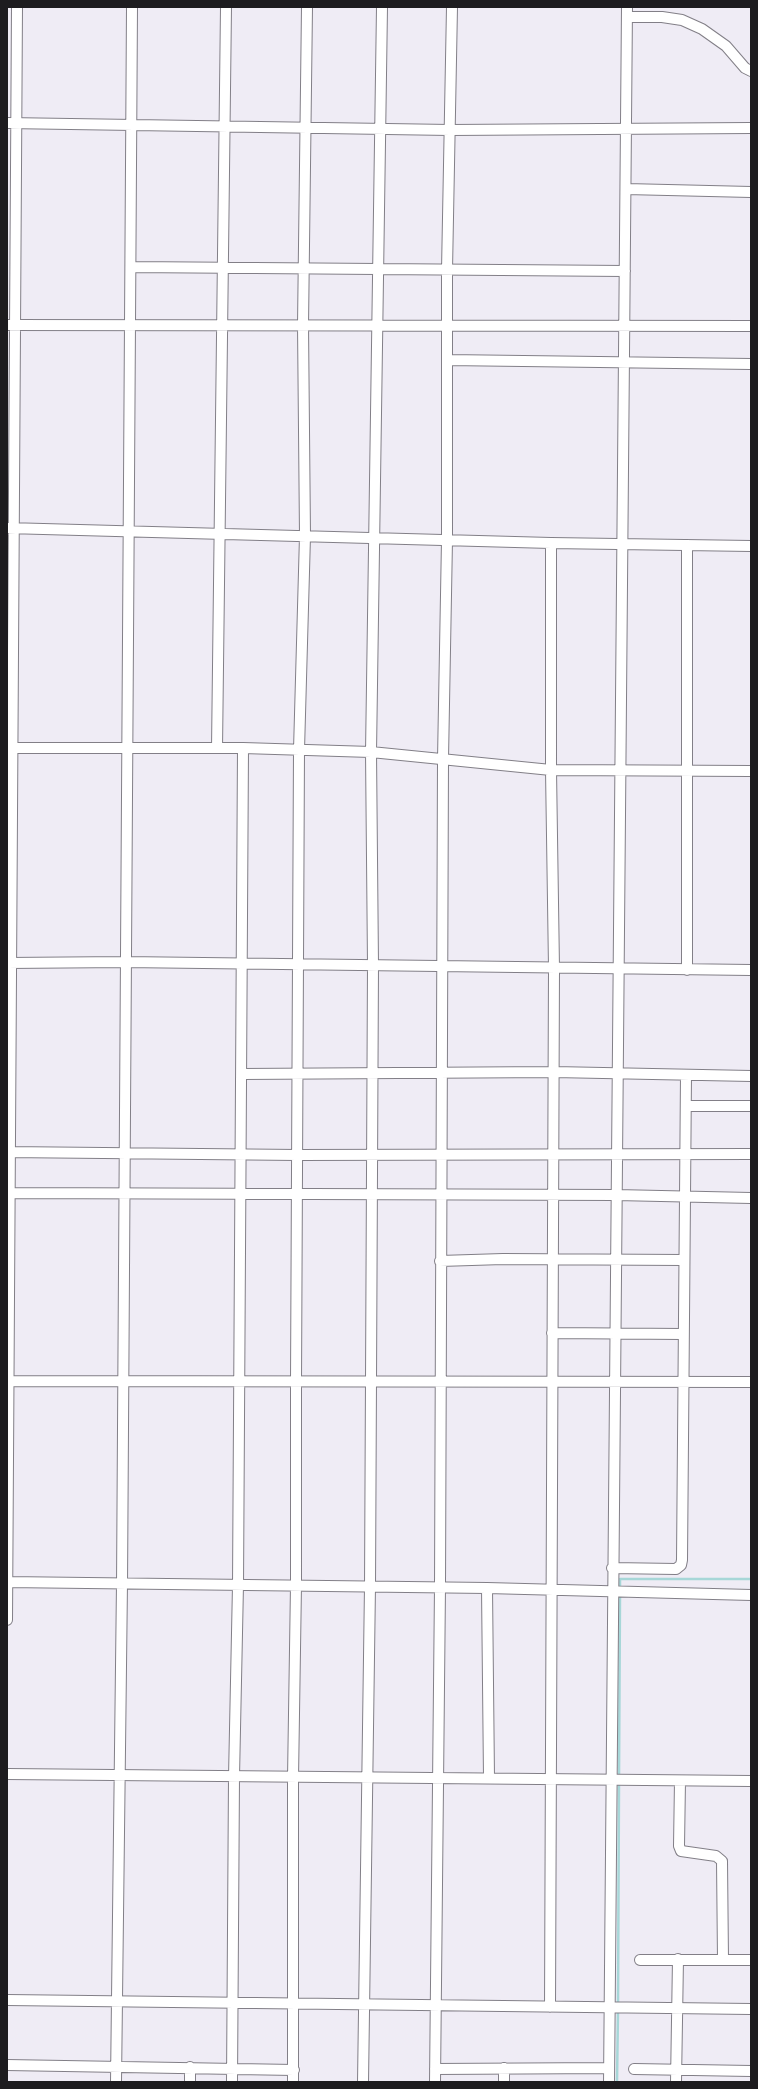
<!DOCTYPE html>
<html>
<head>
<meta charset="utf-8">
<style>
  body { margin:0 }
  #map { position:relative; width:758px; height:2089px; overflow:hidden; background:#efecf5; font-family:"IBM Plex Sans",sans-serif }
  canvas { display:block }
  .frame { position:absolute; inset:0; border:8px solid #1d1c1f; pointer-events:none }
</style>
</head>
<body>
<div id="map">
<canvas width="758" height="2089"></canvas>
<div class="frame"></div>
</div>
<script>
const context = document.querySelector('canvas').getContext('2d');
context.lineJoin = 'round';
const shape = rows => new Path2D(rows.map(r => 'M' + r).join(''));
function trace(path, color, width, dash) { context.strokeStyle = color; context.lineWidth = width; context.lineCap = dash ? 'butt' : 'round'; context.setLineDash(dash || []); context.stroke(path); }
const stream = shape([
  [620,1590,620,1579,751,1579],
  [619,1778,620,1595],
  [618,2006,619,1783],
  [617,2082,618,2011]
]);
const minor = shape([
  [627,17,662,17,682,20,702,29,726,46,745,68,751,71],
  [7,123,450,130,751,128],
  [626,189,751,192],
  [131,267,625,271],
  [7,325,751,326],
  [447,360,751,364],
  [7,528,551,543,751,546],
  [687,545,687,970],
  [7,748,243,748,371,752,551,770,751,771],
  [217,748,226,7],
  [7,963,125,962,751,970],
  [242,1074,554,1072,751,1076],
  [686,1106,751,1106],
  [7,1152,297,1155,751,1154],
  [7,1193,616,1195,751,1198],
  [440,1261,503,1259,684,1260],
  [552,1333,683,1334],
  [7,1381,751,1382],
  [612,1568,676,1569,681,1565,682,1560,686,1075],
  [7,1582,487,1588,751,1595],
  [487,1588,489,1778],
  [7,1620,17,7],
  [7,1774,751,1781],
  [680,1781,679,1846,681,1851,716,1856,722,1861,723,1960],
  [640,1960,751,1960],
  [7,2000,751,2009],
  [550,2007,554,968,551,770,551,543],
  [7,2065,294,2070],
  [190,2067,190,2082],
  [504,2068,504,2082],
  [435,2069,609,2068],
  [634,2069,751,2071],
  [116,2082,122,1583,132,7],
  [232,2082,234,1777,238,1585,243,748],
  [293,2082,293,1778,296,1585,296,1381,299,750,305,536,303,325,307,7],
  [363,2082,370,1586,373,965,371,752,382,7],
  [435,2082,440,1587,443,759,447,540,447,270,452,7],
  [609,2082,627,7],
  [676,2082,678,1959]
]);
trace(stream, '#a7d7d8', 2.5);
trace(minor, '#827f87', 12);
trace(minor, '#fff', 10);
</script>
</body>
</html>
